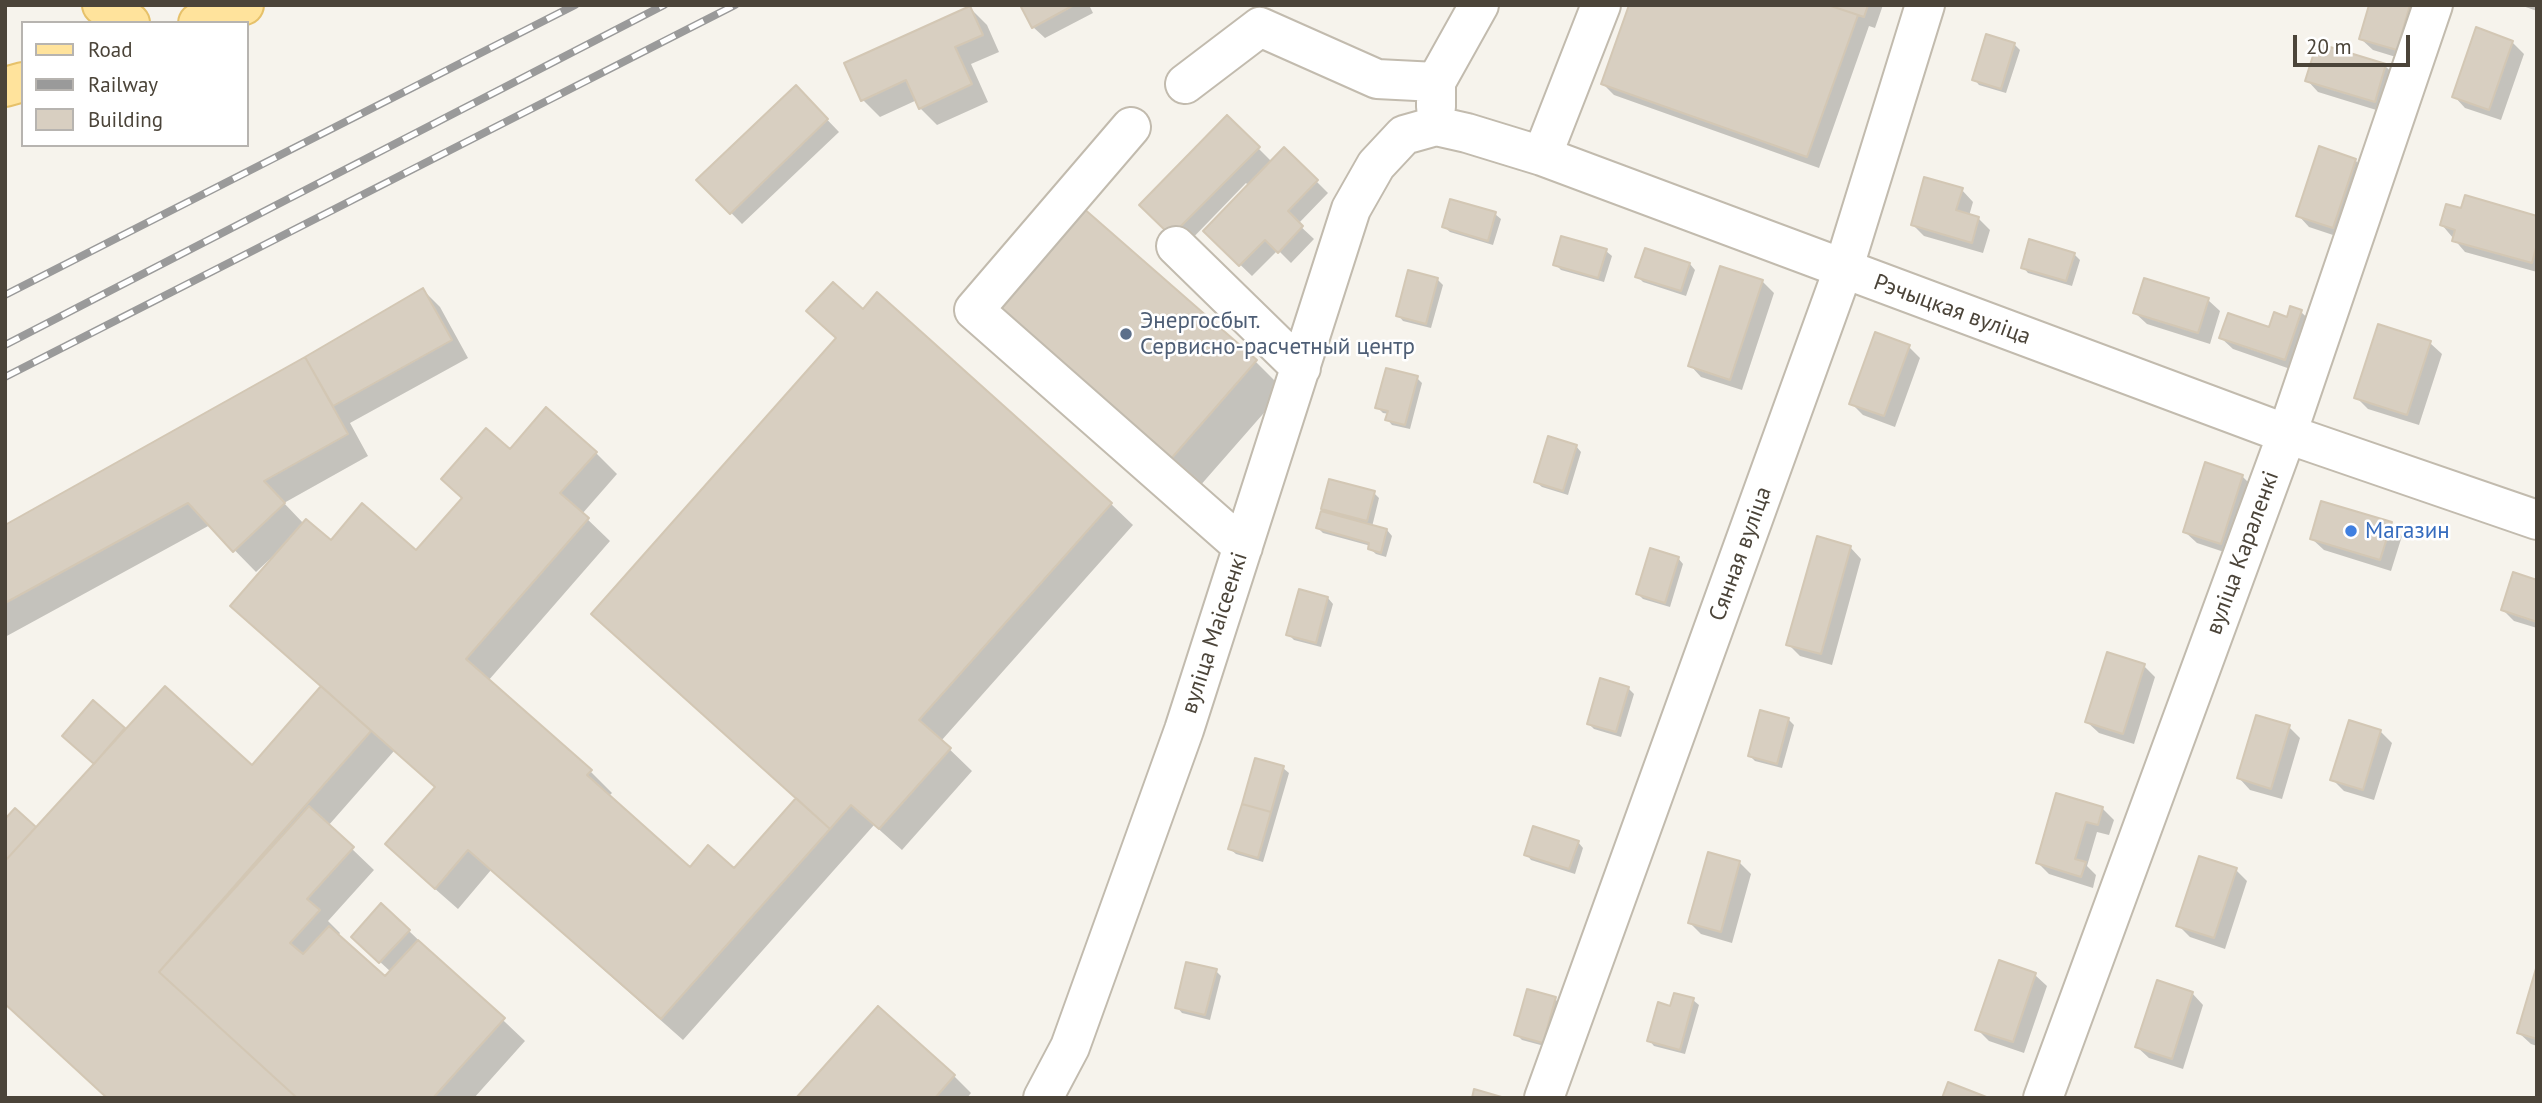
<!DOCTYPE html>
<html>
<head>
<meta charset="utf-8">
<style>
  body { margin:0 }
  #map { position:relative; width:2542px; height:1103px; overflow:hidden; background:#f6f3ec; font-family:"PT Sans",sans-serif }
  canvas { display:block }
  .frame { position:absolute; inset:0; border:7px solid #4b4439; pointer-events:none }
  .legend { position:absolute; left:21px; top:21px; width:228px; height:126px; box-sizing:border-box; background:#fff; border:2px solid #b7b4b0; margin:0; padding:9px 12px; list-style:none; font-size:21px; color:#4b4439 }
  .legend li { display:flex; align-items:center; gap:14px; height:35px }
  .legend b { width:35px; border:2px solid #b7b4b0 }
  .scale { position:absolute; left:2293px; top:35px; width:117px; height:32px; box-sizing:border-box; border:4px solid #4b4439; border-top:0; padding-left:9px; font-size:21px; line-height:24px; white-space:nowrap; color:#4b4439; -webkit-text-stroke:5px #fff; paint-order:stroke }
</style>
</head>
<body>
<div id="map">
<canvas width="2542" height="1103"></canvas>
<div class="frame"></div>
<ul class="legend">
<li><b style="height:9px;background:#ffe39c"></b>Road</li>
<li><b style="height:9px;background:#9a9a9a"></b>Railway</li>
<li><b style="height:19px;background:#d8cfc1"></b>Building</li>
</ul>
<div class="scale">20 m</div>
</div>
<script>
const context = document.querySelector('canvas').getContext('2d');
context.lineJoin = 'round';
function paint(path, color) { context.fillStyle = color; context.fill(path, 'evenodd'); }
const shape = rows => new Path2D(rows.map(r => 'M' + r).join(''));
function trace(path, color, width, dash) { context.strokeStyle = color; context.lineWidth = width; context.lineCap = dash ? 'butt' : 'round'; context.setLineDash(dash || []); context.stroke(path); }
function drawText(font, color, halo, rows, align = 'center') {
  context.font = font + ' "PT Sans",sans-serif'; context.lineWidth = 5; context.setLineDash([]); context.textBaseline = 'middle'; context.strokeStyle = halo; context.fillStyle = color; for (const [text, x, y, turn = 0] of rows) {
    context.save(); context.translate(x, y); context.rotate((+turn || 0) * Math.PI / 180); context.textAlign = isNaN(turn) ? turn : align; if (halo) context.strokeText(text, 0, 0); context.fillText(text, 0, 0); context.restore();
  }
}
const shadow = shape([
  [1022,5,1089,5,1093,13,1045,38,1033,27],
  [1631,5,1883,5,1875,28,1869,26,1819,168,1614,95,1603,84],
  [2371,5,2425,5,2409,61,2373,50,2361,39],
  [2520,5,2537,5,2537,11],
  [970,8,987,25,999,52,971,64,988,102,937,125,920,108,917,100,880,117,863,100],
  [2512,42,2524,54,2501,120,2465,108,2454,96],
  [2014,44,2020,50,2006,93,1979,85,1974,79],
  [2385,66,2397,77,2386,113,2318,92,2307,80],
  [796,87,839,132,742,224,699,180],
  [1227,117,1272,162,1284,149,1328,193,1298,224,1314,239,1291,263,1278,250,1252,276,1205,231,1249,186,1246,183,1184,247,1141,205],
  [2355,160,2367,172,2345,239,2309,227,2298,215],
  [1962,190,1973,202,1969,216,1978,218,1990,230,1983,253,1924,236,1912,224],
  [2462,211,2537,217,2537,272,2465,252,2442,225],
  [1495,214,1501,219,1493,245,1450,232,1444,227],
  [1606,251,1612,256,1604,282,1561,270,1555,264],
  [2074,254,2080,260,2072,286,2028,273,2023,267],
  [1690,264,1695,270,1686,296,1643,282,1637,276],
  [1437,279,1443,285,1431,328,1403,321,1398,315],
  [1762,281,1774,293,1742,390,1701,377,1690,365],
  [423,290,440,307,468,358,350,423,368,456,284,503,304,524,331,543,416,553,463,499,443,479,510,451,596,453,617,474,582,514,610,541,488,681,590,771,612,793,608,797,690,869,734,870,797,799,593,614,838,340,809,311,863,311,1111,504,1133,525,941,741,972,771,902,850,874,825,683,1040,491,870,458,909,409,866,387,844,436,788,394,751,328,826,374,870,328,921,340,933,338,936,386,979,391,972,365,948,409,931,525,1041,474,1098,107,1098,5,1003,5,821,15,810,37,830,96,765,94,703,126,732,252,767,322,688,232,606,272,561,270,559,256,572,210,525,5,637,5,527],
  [2208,300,2220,311,2210,344,2147,324,2135,313],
  [2301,312,2313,323,2296,371,2233,349,2221,338,2270,329],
  [1026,336,1256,362,1284,390,1199,487],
  [2430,343,2442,354,2419,425,2368,409,2356,397],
  [1909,347,1920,358,1895,427,1863,415,1851,403],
  [1417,378,1422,383,1410,429,1392,425,1387,419,1389,414,1383,413,1377,407],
  [1576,446,1581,452,1568,495,1542,487,1536,482],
  [2242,476,2254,488,2233,555,2197,543,2185,532],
  [1374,493,1379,498,1372,527,1387,530,1392,536,1386,557,1376,554,1370,549,1371,546,1323,533,1318,528,1330,515,1323,508],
  [2391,524,2402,536,2391,571,2324,550,2312,539],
  [1850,547,1861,559,1832,665,1800,656,1788,644],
  [1678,558,1683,564,1670,607,1643,599,1638,594],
  [2537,582,2537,628,2514,621,2503,610],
  [1328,598,1333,604,1321,647,1294,640,1288,634],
  [2144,666,2155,677,2134,744,2099,733,2087,722],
  [1628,688,1634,694,1621,737,1594,729,1589,724],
  [1788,719,1794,725,1782,768,1755,761,1750,756],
  [2289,727,2300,738,2282,799,2250,790,2239,778],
  [2380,731,2392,743,2374,800,2344,791,2332,779],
  [1283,768,1289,773,1263,862,1236,854,1230,849],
  [2057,795,2102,808,2114,820,2109,835,2097,832,2087,866,2096,875,2093,888,2049,874,2038,863],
  [1578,842,1583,848,1575,874,1531,860,1526,854],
  [1739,862,1751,874,1732,943,1701,934,1690,923],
  [2236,870,2247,881,2225,949,2190,937,2178,925],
  [1216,971,1221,976,1210,1020,1182,1013,1177,1007],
  [2537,971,2537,1046,2531,1044,2519,1033],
  [2035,975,2047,986,2024,1053,1989,1041,1977,1029],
  [2192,993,2203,1005,2183,1069,2149,1058,2137,1047],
  [1555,999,1560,1004,1548,1047,1522,1040,1516,1034],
  [1693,1000,1699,1005,1685,1054,1654,1046,1649,1040,1672,1008],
  [954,1076,971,1093,967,1098,799,1098]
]);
const building = shape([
  [1020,5,1074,5,1032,28,1020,5],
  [1629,5,1828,5,1858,15,1807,157,1601,84,1629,5],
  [1828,5,1868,5,1864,17,1828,5],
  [2369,5,2410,5,2397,50,2359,39,2369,5],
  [970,6,983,35,955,47,972,84,919,109,906,80,861,101,844,63,970,6],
  [2476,27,2513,41,2489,110,2452,97,2476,27],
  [1986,34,2015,43,2001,89,1972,80,1986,34],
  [2317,43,2386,64,2375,102,2305,81,2317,43],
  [796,85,828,119,730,214,696,180,796,85],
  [1227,115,1260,147,1171,236,1139,205,1227,115],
  [2319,146,2356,159,2333,228,2296,216,2319,146],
  [1284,147,1318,180,1288,211,1303,226,1278,253,1265,240,1239,266,1203,231,1284,147],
  [1924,177,1963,188,1956,210,1979,217,1972,243,1911,225,1924,177],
  [2465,195,2537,216,2537,244,2532,263,2452,241,2455,230,2440,225,2446,204,2461,208,2465,195],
  [1450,199,1496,212,1488,241,1442,227,1450,199],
  [1082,207,1257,360,1170,460,995,307,1082,207],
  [1561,236,1607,249,1598,278,1553,265,1561,236],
  [2029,239,2075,253,2066,281,2021,268,2029,239],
  [1645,248,1690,263,1681,291,1635,277,1645,248],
  [1720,266,1763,280,1730,380,1688,366,1720,266],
  [1408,270,1438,278,1426,324,1396,316,1408,270],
  [2144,278,2209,298,2198,333,2133,313,2144,278],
  [833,282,863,309,877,292,1112,503,919,720,951,748,879,829,851,805,830,829,591,614,836,338,806,311,833,282],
  [423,288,452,340,333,406,305,357,423,288],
  [2290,306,2302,310,2285,360,2219,338,2228,313,2269,327,2274,312,2287,317,2290,306],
  [2378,324,2431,341,2407,415,2354,398,2378,324],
  [1875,332,1910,345,1884,416,1849,404,1875,332],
  [305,357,348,434,264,481,285,503,233,552,188,503,5,603,5,525,305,357],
  [1386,368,1418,376,1405,425,1385,420,1388,411,1375,408,1386,368],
  [546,407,597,452,560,493,589,518,466,659,592,770,587,775,690,867,708,845,734,868,796,798,830,829,661,1019,468,850,435,889,385,844,435,787,230,606,306,519,331,540,362,503,416,550,462,498,441,479,486,428,510,449,546,407],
  [1548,436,1577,445,1563,491,1534,482,1548,436],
  [2205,462,2243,475,2221,544,2183,532,2205,462],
  [1329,479,1375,491,1367,521,1321,509,1329,479],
  [2321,501,2392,522,2380,560,2310,539,2321,501],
  [1321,511,1387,529,1381,553,1368,549,1369,543,1316,528,1321,511],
  [1817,536,1851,546,1821,654,1786,645,1817,536],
  [1650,548,1679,557,1665,603,1636,594,1650,548],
  [2513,572,2537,580,2537,622,2501,610,2513,572],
  [1299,589,1328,597,1316,643,1286,635,1299,589],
  [2107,652,2145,664,2123,734,2085,722,2107,652],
  [1600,678,1629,687,1616,732,1587,724,1600,678],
  [165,686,252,765,321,686,371,731,159,972,297,1098,107,1098,5,1004,5,861,165,686],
  [93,700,125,728,94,764,62,736,93,700],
  [1760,710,1789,718,1777,764,1748,756,1760,710],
  [2256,715,2290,725,2271,789,2237,778,2256,715],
  [2349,720,2381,730,2363,790,2330,780,2349,720],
  [1255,758,1284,766,1271,812,1242,804,1255,758],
  [2056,793,2103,807,2098,825,2086,822,2075,859,2086,862,2081,877,2036,863,2056,793],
  [1242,804,1271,812,1258,858,1228,849,1242,804],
  [309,806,354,847,307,899,320,910,290,943,303,954,329,926,385,976,418,940,505,1018,433,1098,297,1098,159,972,309,806],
  [15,808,36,827,5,861,5,819,15,808],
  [1533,826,1579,841,1569,869,1524,855,1533,826],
  [1708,852,1740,861,1721,932,1688,923,1708,852],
  [2199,856,2237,868,2214,938,2176,926,2199,856],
  [381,903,410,930,379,963,351,937,381,903],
  [1999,960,2036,973,2013,1042,1975,1030,1999,960],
  [1186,962,1217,969,1205,1015,1175,1008,1186,962],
  [2537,965,2537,1039,2517,1033,2537,965],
  [2157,980,2193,992,2172,1059,2135,1047,2157,980],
  [1527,989,1556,997,1543,1043,1514,1035,1527,989],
  [1674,993,1694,998,1680,1050,1647,1041,1658,1002,1670,1006,1674,993],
  [878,1006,955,1075,935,1098,796,1098,878,1006],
  [1948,1082,1989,1098,1942,1098,1948,1082],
  [1474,1089,1505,1098,1472,1098,1474,1089]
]);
const minor = shape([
  [1185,84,1260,27,1377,79,1436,82],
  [1436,107,1436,82,1479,5],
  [1131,127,974,310,1243,547],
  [1542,156,1601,5],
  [1176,246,1301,368],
  [1043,1098,1070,1047,1184,730,1351,209,1376,165,1404,135,1436,126,1467,133,1542,156,2287,434,2537,520],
  [1544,1098,1843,270,1925,5],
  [2043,1098,2287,434,2433,5]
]);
const major = shape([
  [102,5,130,23],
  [198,23,244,5],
  [5,87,23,82]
]);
const rail = shape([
  [5,295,575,5],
  [5,345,664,5],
  [5,377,735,5]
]);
const markers = [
  [1126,334,7,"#5c6f8a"],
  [2351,531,7,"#3f7fe0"]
];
const streetNames = [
  ["Рэчыцкая вуліца",1952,310,20],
  ["вуліца Караленкі",2243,553,-70],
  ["Сянная вуліца",1741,554,-70],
  ["вуліца Маісеенкі",1215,633,-72]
];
const serviceNames = [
  ["Энергосбыт.",1140,321],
  ["Сервисно-расчетный центр",1140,347]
];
const shopNames = [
  ["Магазин",2365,531]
];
paint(shadow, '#0003');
paint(building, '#d8cfc1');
trace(building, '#d3c7b4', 2);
trace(minor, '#c2bbae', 42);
trace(major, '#e6c16a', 42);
trace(minor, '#fff', 38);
trace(major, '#ffe39c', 38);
trace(rail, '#9a9a9a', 8);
trace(rail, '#fff', 5, [16]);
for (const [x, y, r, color] of markers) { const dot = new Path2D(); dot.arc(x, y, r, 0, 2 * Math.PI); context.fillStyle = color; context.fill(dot); trace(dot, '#fff', 2.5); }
drawText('23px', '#4b4439', '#fff', streetNames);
drawText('23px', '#4e5e75', '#fff', serviceNames, 'left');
drawText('23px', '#366cbe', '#fff', shopNames, 'left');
</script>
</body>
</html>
